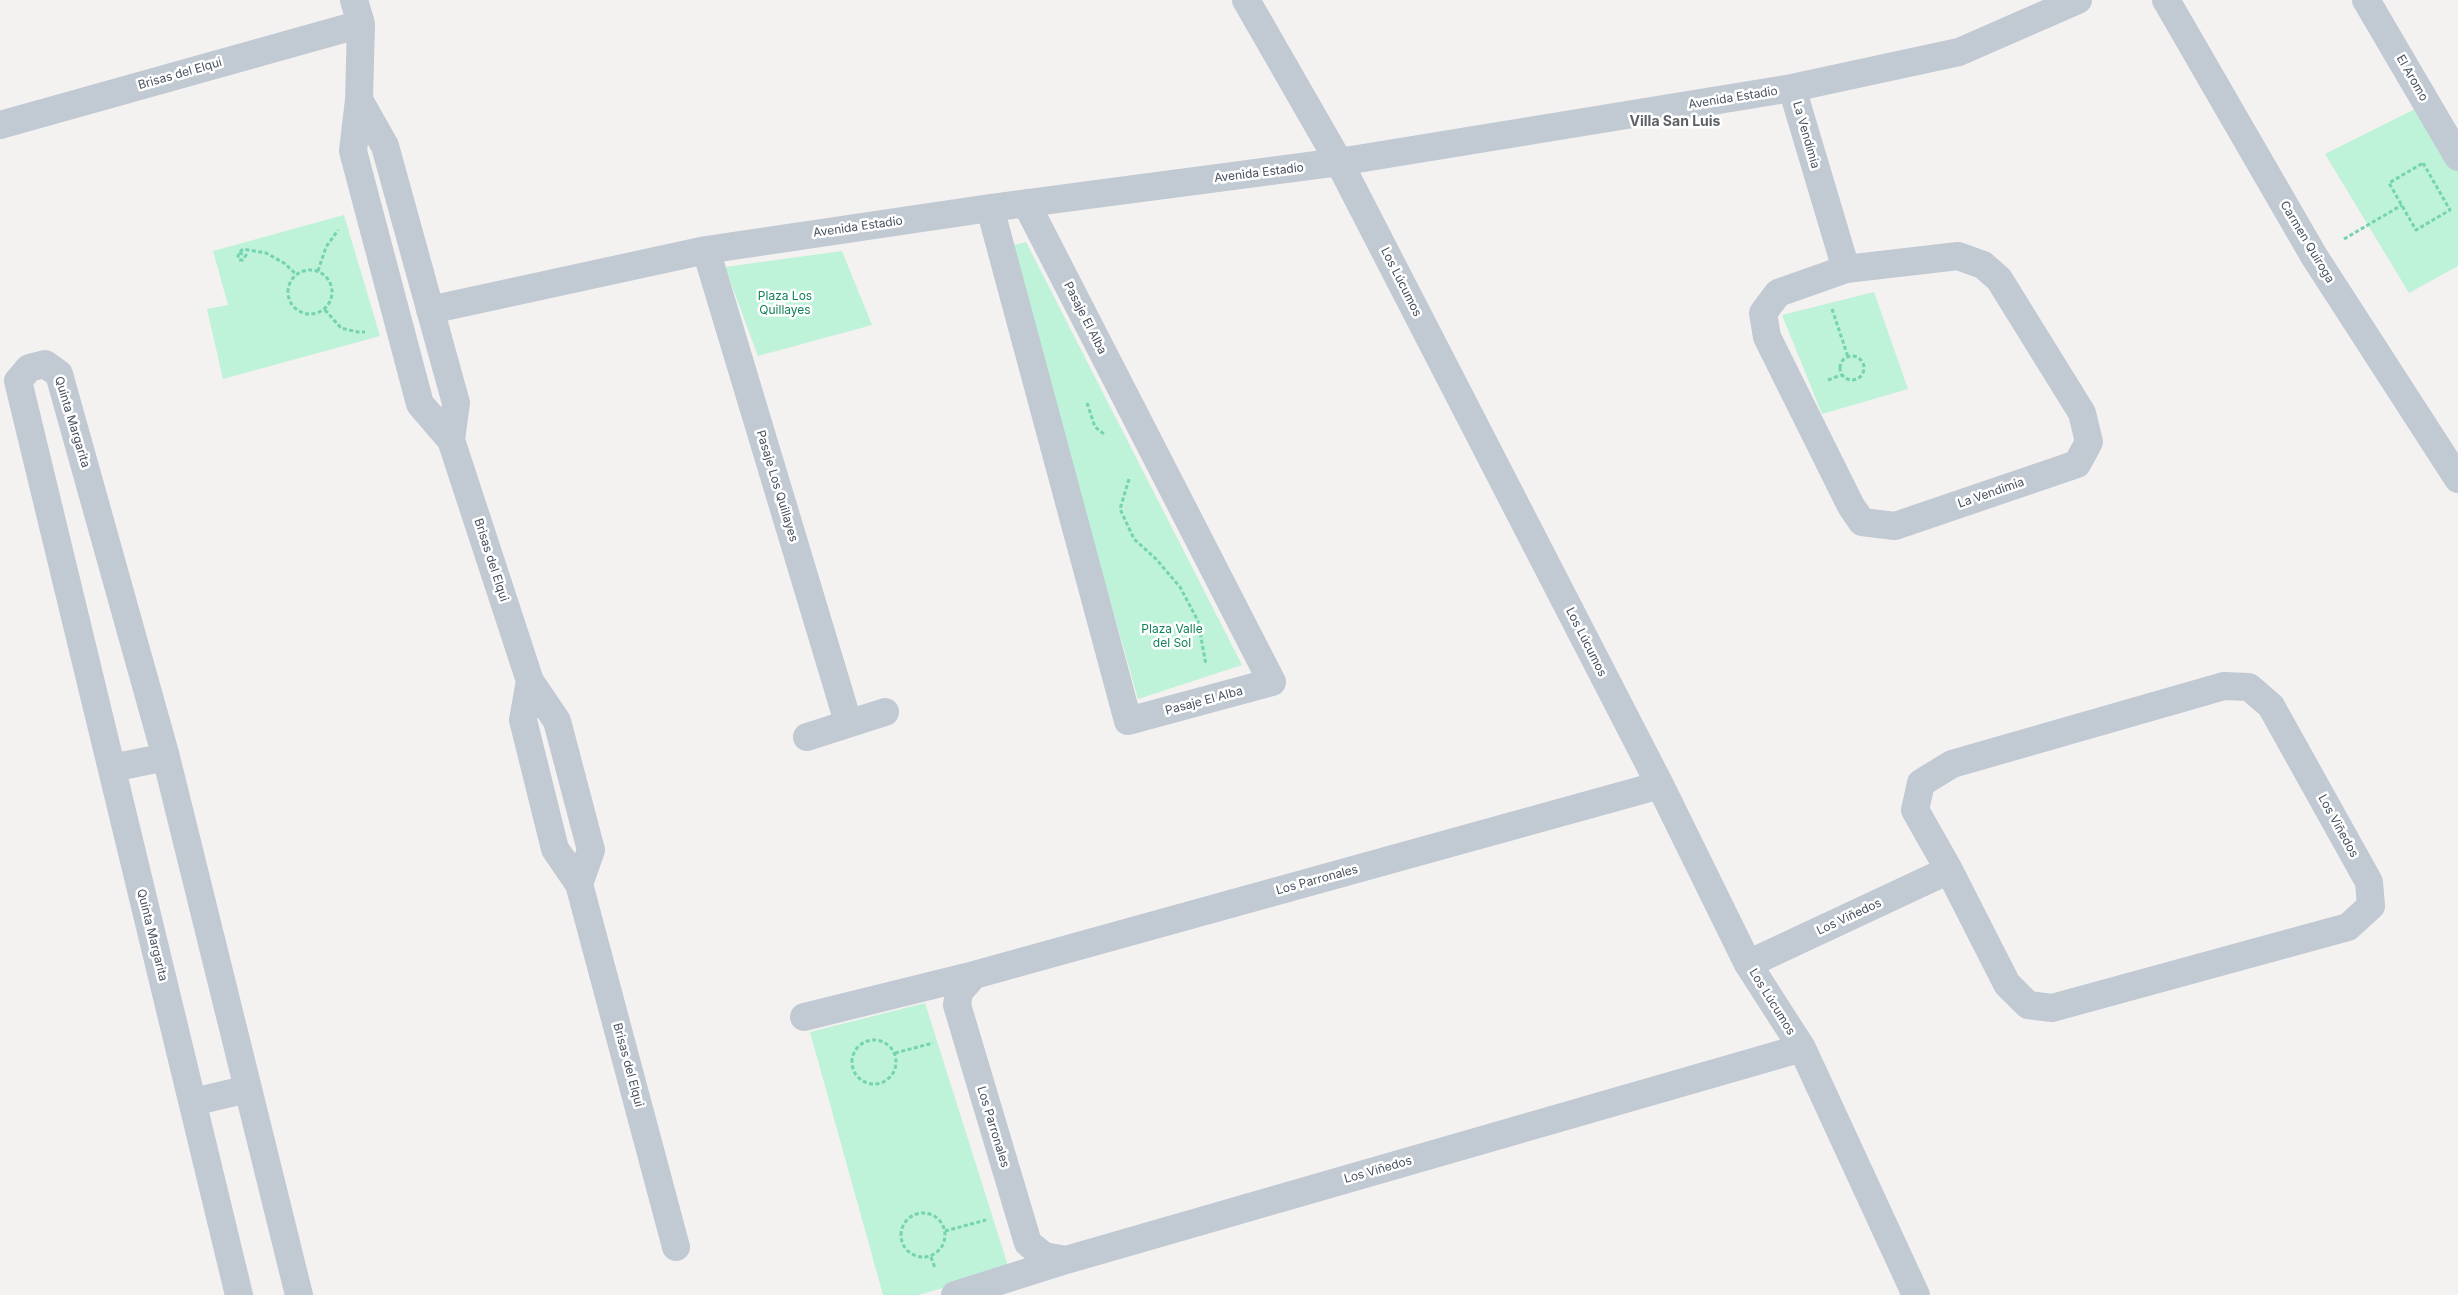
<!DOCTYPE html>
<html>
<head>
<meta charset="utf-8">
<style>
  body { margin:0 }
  canvas { display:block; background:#f4f1f1 }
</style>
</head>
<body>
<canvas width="2458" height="1295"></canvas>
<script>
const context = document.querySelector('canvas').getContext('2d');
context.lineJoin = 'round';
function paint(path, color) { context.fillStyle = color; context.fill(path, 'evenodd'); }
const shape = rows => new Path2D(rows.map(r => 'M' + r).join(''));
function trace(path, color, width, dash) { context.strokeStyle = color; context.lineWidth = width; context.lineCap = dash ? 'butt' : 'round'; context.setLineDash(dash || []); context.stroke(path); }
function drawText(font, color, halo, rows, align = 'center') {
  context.font = font + ' Inter,sans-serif'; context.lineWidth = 5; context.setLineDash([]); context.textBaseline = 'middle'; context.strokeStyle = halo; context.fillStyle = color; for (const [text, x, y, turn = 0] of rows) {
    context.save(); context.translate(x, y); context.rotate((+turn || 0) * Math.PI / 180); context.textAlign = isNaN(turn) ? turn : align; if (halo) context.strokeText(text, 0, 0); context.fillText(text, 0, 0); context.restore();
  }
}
const green = shape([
  [2421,106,2458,166,2458,266,2409,293,2325,154],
  [344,215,380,336,223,379,207,309,228,305,213,251],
  [1026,242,1242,665,1138,699,1010,246],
  [842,251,872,325,758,356,725,267],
  [1874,292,1908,389,1822,414,1782,315],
  [925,1003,1009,1269,918,1295,883,1295,810,1032]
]);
const path = shape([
  [2423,163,2450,210,2416,230,2389,183,2423,163],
  [2344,239,2402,205],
  [239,253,246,255,243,260,239,260,238,256,239,253,243,249,266,253,284,263,296,274],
  '288 292a22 22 0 1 1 44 0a22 22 0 1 1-44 0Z',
  [318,271,326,247,338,230],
  [1832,309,1848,357],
  [325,310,341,328,358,332,365,332],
  '1840 368a12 12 0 1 1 24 0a12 12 0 1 1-24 0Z',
  [1828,380,1841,375],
  [1087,403,1095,427,1104,434],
  [1129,479,1120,509,1134,539,1156,559,1180,587,1198,621,1206,665],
  '852 1062a22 22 0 1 1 44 0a22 22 0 1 1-44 0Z',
  [895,1053,933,1043],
  '901 1235a22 22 0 1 1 44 0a22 22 0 1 1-44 0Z',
  [945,1231,986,1220],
  [931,1257,935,1268]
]);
const minor = shape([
  [354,0,361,24,359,100],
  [1246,0,1339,162,1660,785,1748,964,1802,1048,1916,1295],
  [2166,0,2314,256,2458,479],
  [2366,0,2458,157],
  [1792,88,1846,269,1778,293,1763,313,1767,337,1851,506,1862,522,1895,526,2077,464,2089,442,2082,413,1999,279,1983,265,1958,256,1846,269],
  [0,125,361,24],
  [990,208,1128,721,1272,682,1026,203],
  [706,250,848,722],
  [430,310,706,250,990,208,1339,162,1792,88,1959,52,2078,0],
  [451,440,456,403,385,146,359,100,353,151,420,404,451,440,530,681],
  [2224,686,2249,687,2271,706,2369,882,2371,906,2348,927,2052,1008,2028,1005,2007,984,1949,870,1915,810,1921,783,1952,764,2224,686],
  [807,737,885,712],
  [112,768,166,757],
  [579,884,591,850,557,721,530,681,523,720,555,849,579,884,676,1247],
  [1748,964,1949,870],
  [804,1017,974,975],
  [193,1102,248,1089],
  [1066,1260,1044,1256,1028,1243,957,1005,959,992,974,975,1660,785],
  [239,1295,18,381,29,368,45,364,59,374,166,757,299,1295],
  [955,1295,1066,1260,1802,1048]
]);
const streetNames = [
  ["Brisas del Elqui",180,74,-16],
  ["El Aromo",2412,78,60],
  ["Avenida Estadio",1733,98,-9],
  ["La Vendimia",1806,135,74],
  ["Avenida Estadio",1259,173,-7],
  ["Avenida Estadio",858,227,-8],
  ["Carmen Quiroga",2307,242,59],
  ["Los Lúcumos",1401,282,63],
  ["Pasaje El Alba",1085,318,63],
  ["Quinta Margarita",72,422,73],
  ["Pasaje Los Quillayes",777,486,73],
  ["La Vendimia",1991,493,-19],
  ["Brisas del Elqui",491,560,72],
  ["Los Lúcumos",1586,642,63],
  ["Pasaje El Alba",1204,701,-15],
  ["Los Viñedos",2338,826,61],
  ["Los Parronales",1317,880,-15],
  ["Los Viñedos",1849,917,-25],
  ["Quinta Margarita",152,935,76],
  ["Los Lúcumos",1772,1002,58],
  ["Brisas del Elqui",628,1065,75],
  ["Los Parronales",993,1127,73],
  ["Los Viñedos",1378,1170,-16]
];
const parkNames = [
  ["Plaza Los",785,296],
  ["Quillayes",785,310],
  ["Plaza Valle",1172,629],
  ["del Sol",1172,643]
];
const neighbourhoodNames = [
  ["Villa San Luis",1675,122]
];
paint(green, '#bef2d9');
trace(path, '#74d3b0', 3, [4, 2.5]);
trace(minor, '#c1c9d3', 28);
drawText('12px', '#485160', '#fff', streetNames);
drawText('12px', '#128258', '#fff', parkNames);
drawText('bold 14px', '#5d6067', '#fff', neighbourhoodNames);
</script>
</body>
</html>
